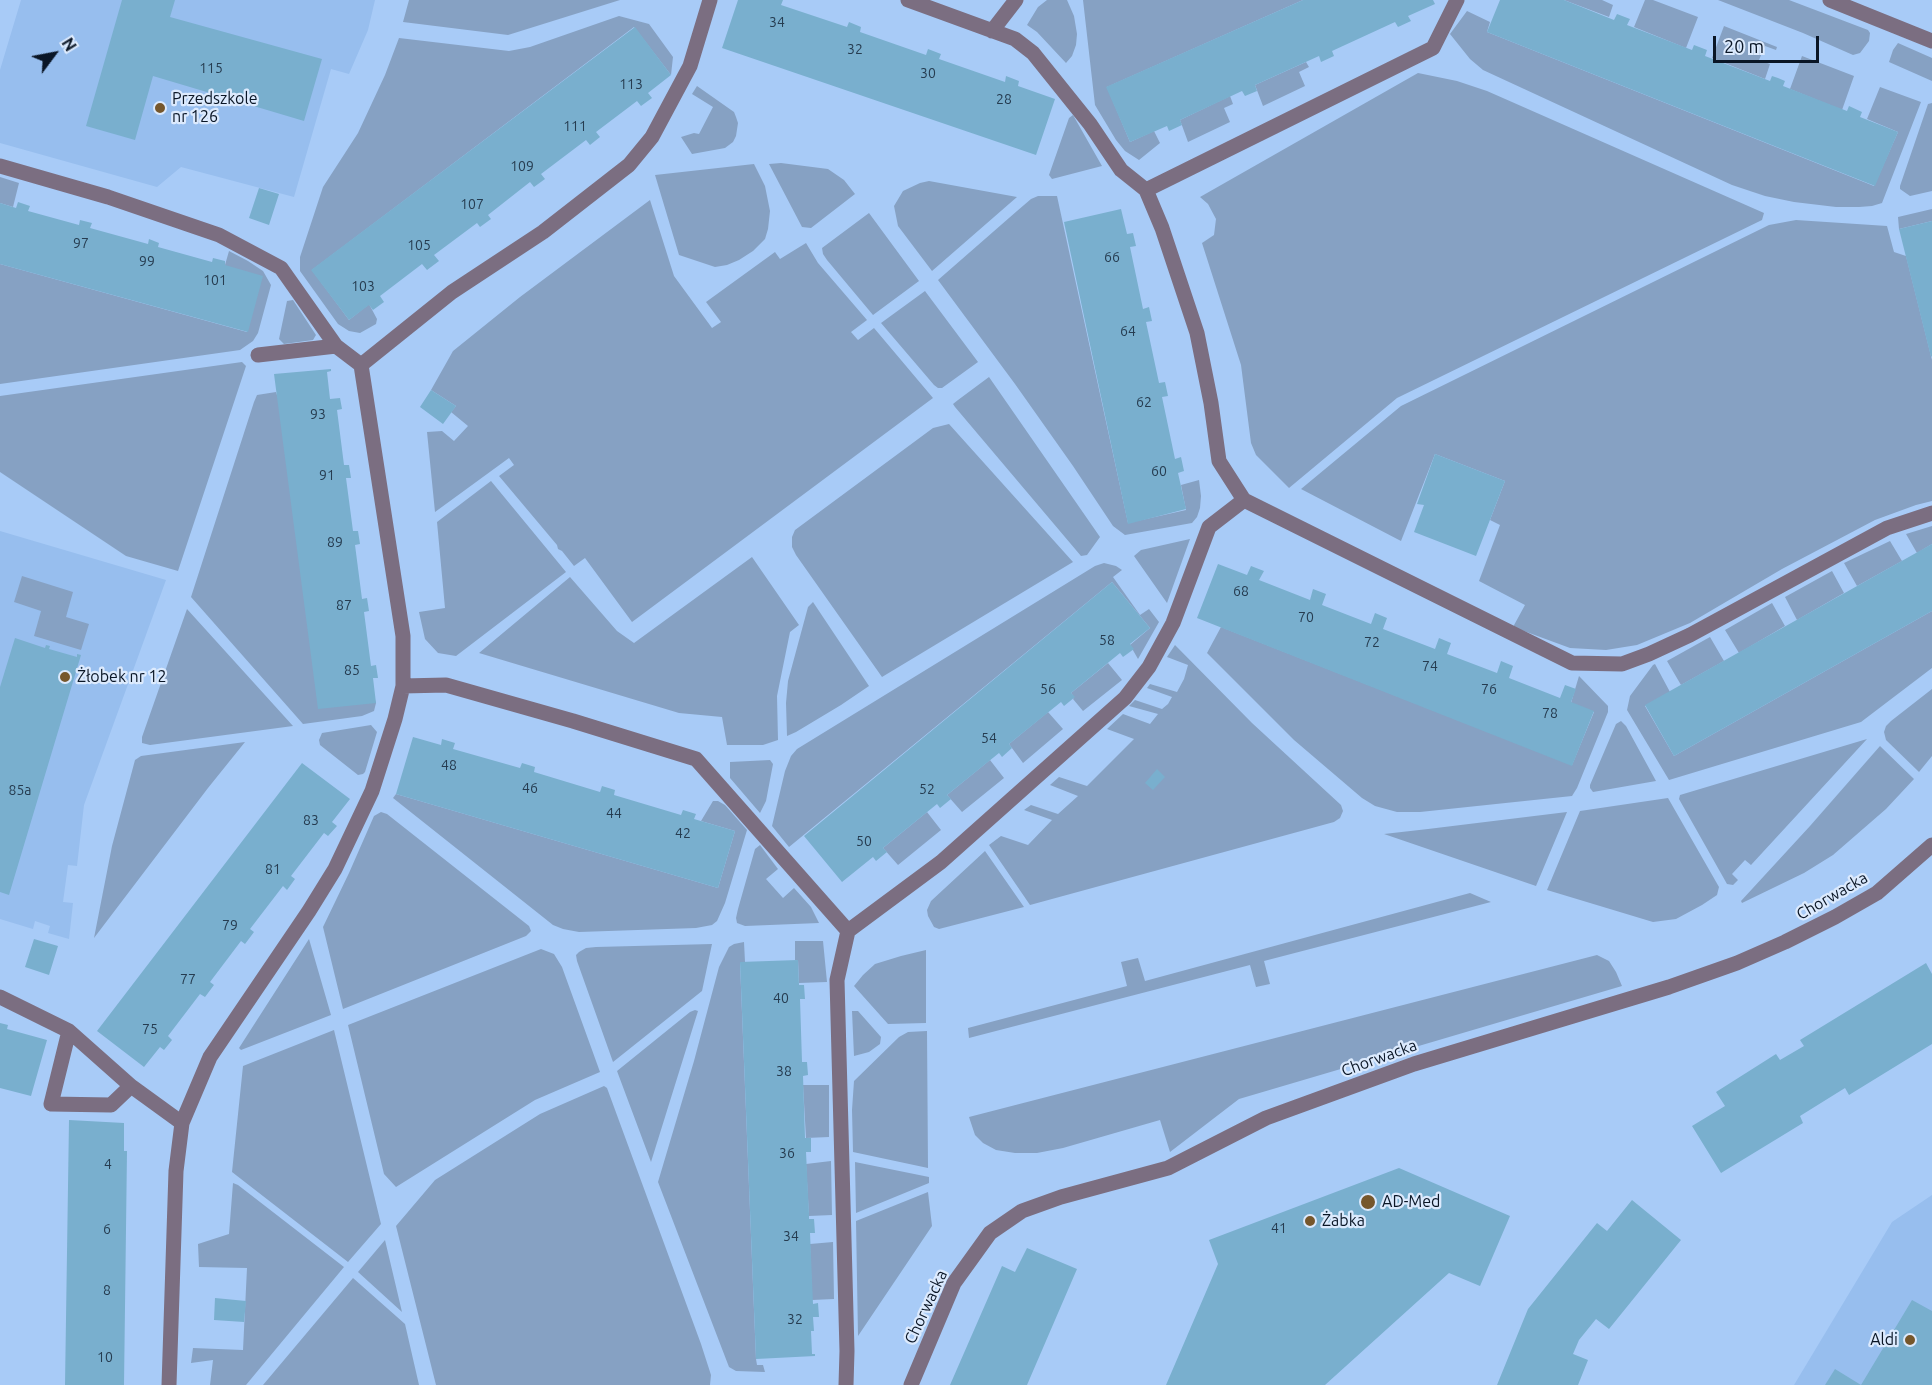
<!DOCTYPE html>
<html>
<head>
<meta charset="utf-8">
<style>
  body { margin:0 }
  #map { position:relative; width:1932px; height:1385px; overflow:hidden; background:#a8cbf7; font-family:Ubuntu,sans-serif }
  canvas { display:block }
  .north { position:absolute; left:24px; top:24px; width:60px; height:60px; -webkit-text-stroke:4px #dceafd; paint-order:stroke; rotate:58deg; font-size:16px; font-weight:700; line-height:24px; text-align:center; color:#0a1626 }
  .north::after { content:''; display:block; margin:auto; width:21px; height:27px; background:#0a1626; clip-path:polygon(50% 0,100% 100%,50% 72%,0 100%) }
  .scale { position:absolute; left:1713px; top:36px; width:106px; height:27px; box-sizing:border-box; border:3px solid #0a1626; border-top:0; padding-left:8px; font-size:18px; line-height:21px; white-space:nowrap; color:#0a1626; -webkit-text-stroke:4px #dceafd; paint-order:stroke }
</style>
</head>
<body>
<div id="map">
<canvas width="1932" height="1385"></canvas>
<div class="north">N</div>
<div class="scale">20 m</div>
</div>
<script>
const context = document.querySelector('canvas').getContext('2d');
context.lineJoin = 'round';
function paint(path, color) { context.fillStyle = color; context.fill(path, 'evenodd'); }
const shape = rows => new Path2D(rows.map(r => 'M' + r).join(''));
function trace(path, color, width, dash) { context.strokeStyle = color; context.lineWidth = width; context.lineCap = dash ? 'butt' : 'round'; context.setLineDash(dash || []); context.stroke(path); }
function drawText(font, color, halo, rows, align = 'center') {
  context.font = font + ' Ubuntu,sans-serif'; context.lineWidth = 4.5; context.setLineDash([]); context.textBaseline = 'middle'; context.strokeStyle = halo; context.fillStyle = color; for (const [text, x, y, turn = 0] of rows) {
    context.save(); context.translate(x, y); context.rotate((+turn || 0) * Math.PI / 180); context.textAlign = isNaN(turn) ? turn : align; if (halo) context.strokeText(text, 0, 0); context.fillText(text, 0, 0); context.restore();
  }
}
const built = shape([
  [21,0,375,0,368,30,349,74,331,69,294,197,181,167,157,187,0,143,0,70],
  [0,531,166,580,84,805,77,866,68,865,63,902,73,903,69,939,48,933,50,926,35,921,33,929,0,919],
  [1932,1195,1932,1385,1794,1385,1892,1222]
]);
const green = shape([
  [409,0,620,0,508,35,403,22],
  [1047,0,1067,0,1074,16,1077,34,1076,45,1072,56,1066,63,1037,32,1027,25,1038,7],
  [1083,0,1303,0,1107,87,1130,142,1154,131,1160,143,1139,160,1125,151,1116,140,1095,105],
  [1564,0,1602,0,1613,5,1609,17],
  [1645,0,1653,0,1698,17,1686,48,1634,27],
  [1718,0,1789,0,1868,30,1870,33,1869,41,1860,53,1853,55,1803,33],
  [1467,11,1490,22,1487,32,1874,186,1898,132,1867,119,1880,87,1921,102,1882,203,1872,206,1859,207,1836,207,1794,202,1765,196,1732,185,1483,70,1470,59,1450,34],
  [619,16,649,24,673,57,671,75,634,27,312,270,349,320,369,304,377,319,376,324,360,333,349,331,338,324,300,271,300,257,323,187,358,133,385,75,399,38,509,51,530,47],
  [1724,26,1777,47,1776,50,1765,46,1759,60,1770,64,1765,79,1712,58],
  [1898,43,1932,58,1932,81,1889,62,1893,50],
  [1802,56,1854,76,1842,110,1790,89],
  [1306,62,1309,67,1299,72,1305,86,1263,106,1255,85],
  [1418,73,1457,81,1487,91,1764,213,1762,220,1397,398,1289,488,1256,455,1251,443,1241,365,1202,243,1214,235,1216,219,1208,204,1200,197],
  [697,86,734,112,736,117,738,123,736,136,733,142,725,148,692,154,681,137,694,133,699,134,713,107,692,94],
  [1230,96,1233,104,1224,108,1230,122,1188,142,1180,120],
  [1932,103,1932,191,1910,196,1900,189,1900,186,1928,104],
  [1073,115,1102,166,1052,179,1049,175,1069,118],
  [781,163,828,169,844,180,855,194,811,228,802,227,769,164],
  [754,164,765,186,770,211,768,229,765,239,753,251,739,260,727,265,715,267,679,255,655,175],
  [0,177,19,183,13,207,0,203],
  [929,181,1017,197,932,271,898,226,894,206,903,191,920,183],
  [1038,196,1057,196,1128,523,1186,510,1181,485,1199,480,1201,496,1200,508,1197,517,1192,523,1125,535,1113,526,1073,466,1015,384,938,280,1017,211,1031,199],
  [650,200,674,276,712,328,721,322,706,302,775,252,780,259,806,243,818,263,867,320,851,332,858,340,874,328,933,398,632,622,585,558,574,566,562,551,558,549,557,545,499,476,514,465,509,458,435,512,427,432,442,431,454,441,468,426,451,412,456,406,431,390,453,351,520,297],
  [1932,209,1932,221,1899,229,1898,217],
  [869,213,919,281,873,315,827,260,823,254,822,248],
  [1796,220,1887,226,1894,252,1906,256,1932,360,1932,501,1916,505,1875,520,1782,569,1690,623,1637,645,1606,650,1570,648,1513,627,1525,605,1479,581,1500,525,1490,520,1505,481,1435,454,1401,541,1301,489,1401,406,1769,225],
  [229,251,248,261,263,271,271,285,258,333,253,341,240,350,0,384,0,264,247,332,225,265],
  [925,291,978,362,942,388,938,388,934,385,881,323],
  [293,300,316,335,313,340,284,344,279,339,287,301],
  [242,362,246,366,178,571,126,556,0,472,0,396],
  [989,377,1100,537,1087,555,1081,556,955,407,953,404,958,400],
  [276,392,376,703,374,711,362,716,303,724,191,597,254,402,257,395],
  [949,424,1073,562,882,677,796,555,792,547,792,537,795,530,933,428],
  [491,481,566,572,456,656,438,653,425,639,419,612,445,608,437,522],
  [1932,526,1932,544,1917,553,1906,534],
  [1190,539,1167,603,1134,556,1141,550],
  [1890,541,1902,561,1857,586,1844,563],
  [752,557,799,625,790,632,777,696,778,740,763,745,727,745,722,717,679,713,479,653,570,577,617,631,634,643],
  [1104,563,1116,566,1122,570,1113,577,1140,615,1149,609,1159,622,1138,659,1130,645,1150,628,1112,582,789,847,772,826,785,771,791,756,797,749,1095,566],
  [1832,571,1844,593,1797,620,1785,597],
  [22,576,73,592,66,617,89,624,81,650,34,636,41,611,14,602],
  [813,602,869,686,841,705,796,732,787,736,786,703,788,681,808,607],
  [1772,603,1785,626,1739,653,1725,630],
  [187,609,293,726,150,745,142,743,142,737],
  [1932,611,1932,668,1861,722,1669,780,1627,710,1630,696,1653,665,1655,664,1670,692,1645,706,1674,756],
  [1221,627,1572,765,1594,712,1571,703,1579,676,1608,706,1608,712,1577,788,1572,796,1420,812,1397,812,1375,806,1362,798,1294,740,1207,653],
  [1710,637,1724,661,1681,685,1667,661],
  [1175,645,1252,723,1341,805,1343,811,1340,818,1334,822,1030,905,989,845,1001,836,1028,845,1052,820,1024,810,1031,805,1058,814,1078,796,1050,785,1059,777,1087,786,1134,739,1107,729,1123,714,1150,724,1158,714,1129,706,1135,700,1162,709,1168,704,1172,697,1147,688,1150,684,1177,692,1184,679,1188,665,1167,657],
  [1108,663,1122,680,1083,711,1073,699,1074,697,1071,693],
  [1932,689,1932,756,1919,772,1886,740,1884,732,1886,726,1891,721],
  [1048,712,1063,729,1023,763,1009,744],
  [1621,721,1626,726,1656,781,1593,792,1590,788,1590,785,1616,724],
  [371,725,377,732,365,772,363,774,358,775,320,745,319,740,322,733],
  [1867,739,1751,865,1745,860,1732,874,1738,880,1733,885,1727,884,1679,799,1680,795],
  [245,742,208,788,94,938,112,846,135,760,141,756],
  [1880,746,1914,779,1886,809,1833,855,1804,873,1742,903,1741,901,1810,826],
  [770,760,773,764,766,801,760,813,730,778,730,762],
  [990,760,1004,778,962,812,947,795],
  [396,794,718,888,735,831,701,821,713,801,718,801,725,805,747,830,725,903,717,921,712,925,696,928,579,932,563,929,553,925,393,798],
  [1668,798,1719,887,1717,895,1702,905,1676,919,1653,922,1547,890,1580,811],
  [381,812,387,814,529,926,531,931,526,936,343,1009,323,927,349,873,374,816],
  [927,812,941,830,898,865,883,848],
  [1567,812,1536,886,1384,834,1428,829],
  [760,845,778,869,766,879,783,898,794,888,811,907,819,923,745,926,737,923,736,918,738,909,755,849],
  [985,851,1024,907,939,929,934,927,928,916,927,910,931,901],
  [1470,893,1491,902,1264,961,1270,984,1256,987,1250,965,969,1038,968,1028,1127,986,1121,962,1138,958,1145,981],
  [309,939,331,1015,241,1050,239,1048],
  [795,941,823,941,827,982,799,983,798,960,795,960],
  [744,942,745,962,740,963,756,1359,757,1365,763,1365,765,1372,736,1371,729,1367,658,1182,694,1061,719,967,729,947,734,944],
  [712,944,702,991,613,1062,577,961,576,955,579,952,586,948,596,947],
  [541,949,554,954,562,967,600,1072,535,1100,396,1187,384,1174,348,1025],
  [926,950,926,1023,888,1024,854,986,863,975,875,964,901,956],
  [1597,955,1609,961,1616,972,1622,986,1239,1099,1170,1152,1160,1120,1063,1148,1037,1153,1015,1153,996,1150,983,1143,975,1135,969,1117],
  [695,1010,698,1011,651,1162,617,1071,690,1012],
  [852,1011,858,1011,881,1037,880,1044,869,1052,854,1056],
  [334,1030,381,1224,348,1262,232,1172,243,1066],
  [927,1031,928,1168,853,1152,852,1110,854,1081,899,1037,908,1032],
  [803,1085,829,1085,829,1137,806,1138],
  [604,1086,607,1088,701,1344,711,1375,710,1385,436,1385,396,1226,435,1180,540,1114],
  [831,1161,832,1215,809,1216,806,1164],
  [855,1162,929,1177,929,1183,856,1213],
  [233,1183,238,1185,344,1267,246,1385,210,1385,213,1360,191,1363,193,1348,243,1350,247,1268,199,1267,198,1244,229,1234],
  [928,1192,932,1226,858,1336,856,1221],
  [385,1240,402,1312,358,1272],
  [833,1242,834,1299,812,1300,810,1244],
  [353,1278,405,1324,419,1385,263,1385]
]);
const building = shape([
  [122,0,175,0,170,17,322,59,304,121,153,76,135,140,86,126],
  [738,0,783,0,781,5,847,27,849,22,861,27,860,32,926,55,928,49,941,54,939,59,1005,82,1006,76,1019,81,1018,86,1055,99,1036,155,722,48],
  [1303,0,1433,0,1435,4,1408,16,1411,21,1398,27,1395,22,1332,51,1334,56,1321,62,1319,56,1255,85,1257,91,1245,96,1242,91,1180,120,1182,125,1169,131,1167,126,1130,142,1106,87],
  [1500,0,1564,0,1614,20,1617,14,1630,19,1627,25,1692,50,1694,45,1707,50,1705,56,1770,81,1772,76,1778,78,1785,81,1783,86,1847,111,1849,106,1862,112,1860,117,1898,132,1875,186,1487,32],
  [635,27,671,75,648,93,652,98,641,106,637,101,596,132,600,137,590,145,586,140,541,174,545,179,534,187,530,182,488,215,491,219,480,227,477,223,434,255,439,261,427,270,422,264,380,296,384,302,373,310,369,305,349,320,311,270],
  [259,188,279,194,269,225,249,218],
  [18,202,30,206,28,211,79,225,80,220,92,223,90,228,148,244,149,239,159,243,158,247,212,262,213,258,225,261,225,265,263,276,248,332,0,264,0,203,16,208],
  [1121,209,1127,234,1133,233,1136,246,1130,247,1143,309,1149,307,1152,321,1146,322,1159,383,1165,382,1168,396,1162,397,1175,459,1181,457,1184,471,1178,473,1186,509,1128,524,1064,222],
  [1932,221,1932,356,1931,357,1899,229],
  [331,369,331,371,327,372,330,399,340,398,342,409,337,410,344,465,349,465,351,478,346,478,353,531,358,531,360,544,355,545,362,599,367,598,369,611,364,612,371,666,376,665,378,678,373,678,376,703,318,709,274,374],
  [431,390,456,406,443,424,420,407],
  [1435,454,1505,481,1476,556,1414,532,1424,505,1417,504],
  [1932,544,1932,611,1674,756,1645,705],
  [1218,564,1247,575,1251,566,1264,571,1259,580,1310,600,1313,589,1326,594,1322,605,1371,624,1375,613,1387,618,1383,629,1435,649,1439,638,1451,643,1447,654,1497,673,1501,661,1513,666,1509,678,1560,698,1565,685,1576,689,1571,702,1594,711,1572,766,1197,618],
  [1112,582,1150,628,1130,644,1134,649,1123,657,1120,653,1071,693,1075,697,1064,706,1061,702,1009,744,1012,748,1002,757,999,753,947,795,951,799,940,808,937,804,883,848,887,852,876,861,873,857,842,882,804,836],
  [15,638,45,648,46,645,50,646,49,649,77,657,77,654,81,655,9,895,0,892,0,687],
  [413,737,441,745,442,739,455,743,453,749,520,768,522,763,535,767,534,772,600,792,602,786,615,790,614,795,681,815,683,810,696,814,694,819,735,831,718,888,396,794],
  [302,763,350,799,332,822,337,826,328,836,324,833,291,876,295,879,287,890,283,886,250,929,254,932,245,944,241,941,210,982,214,985,205,997,200,994,168,1036,172,1040,164,1050,160,1047,144,1067,97,1031],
  [1157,769,1165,777,1153,790,1145,783],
  [34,939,58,946,49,975,25,967],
  [798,960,799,985,804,985,805,999,800,999,802,1062,807,1062,808,1075,803,1076,805,1138,811,1138,811,1152,806,1152,809,1214,809,1219,814,1219,815,1233,810,1233,813,1304,818,1303,819,1317,813,1317,814,1331,811,1331,812,1354,815,1354,815,1356,756,1359,740,962],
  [1926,963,1932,974,1932,1044,1849,1095,1845,1088,1800,1116,1803,1123,1721,1173,1692,1126,1725,1106,1716,1092,1776,1054,1780,1060,1804,1046,1800,1040],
  [0,1023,8,1025,7,1029,47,1040,31,1096,0,1088],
  [69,1120,124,1123,124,1151,127,1151,124,1385,65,1385],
  [1399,1168,1510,1216,1480,1286,1449,1273,1325,1385,1166,1385,1218,1264,1209,1240],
  [1632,1200,1681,1240,1609,1329,1596,1319,1579,1340,1573,1354,1588,1360,1578,1385,1497,1385,1528,1309,1597,1223,1607,1231],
  [1027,1248,1077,1269,1027,1385,950,1385,1002,1266,1015,1272],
  [215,1298,246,1301,244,1322,214,1320],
  [1912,1300,1932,1311,1932,1385,1825,1385,1835,1369,1861,1385]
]);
const minor = shape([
  [908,0,1015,39,1033,53,1090,124,1121,170,1146,190,1433,48,1457,0],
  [1830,0,1932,41],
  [992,31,1016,0],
  [0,166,108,197,219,235,281,268,336,346,361,365],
  [1146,190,1162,228,1197,333,1211,403,1219,461,1244,500],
  [258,355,336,346],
  [403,686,446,685,573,721,696,759,848,931,837,980,847,1351,846,1385],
  [848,931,941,862,1125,698,1149,667,1173,623,1209,527,1244,500,1572,663,1622,664,1649,654,1690,635,1887,528,1932,513],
  [0,997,69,1031,131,1086,182,1123],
  [69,1031,51,1104,111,1105,131,1086],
  [169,1385,176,1171,182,1123,210,1057,309,911,335,869,372,791,395,719,403,686,403,636,361,365,452,292,543,232,629,165,652,137,690,66,710,0],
  [911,1385,954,1283,990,1233,1022,1211,1061,1197,1168,1168,1266,1118,1414,1064,1669,987,1737,963,1785,942,1835,917,1877,893,1932,845]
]);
const markers = [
  [160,108,6,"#76572c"],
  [65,677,6,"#76572c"],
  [1368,1202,8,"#76572c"],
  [1310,1221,6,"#76572c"],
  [1910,1340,6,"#76572c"]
];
const numberNames = [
  ["34",777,22],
  ["32",855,49],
  ["115",211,68],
  ["30",928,73],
  ["113",631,84],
  ["28",1004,99],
  ["111",575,126],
  ["109",522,166],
  ["107",472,204],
  ["97",81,243],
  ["105",419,245],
  ["66",1112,257],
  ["99",147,261],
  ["101",215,280],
  ["103",363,286],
  ["64",1128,331],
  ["62",1144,402],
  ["93",318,414],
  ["60",1159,471],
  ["91",327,475],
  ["89",335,542],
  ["68",1241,591],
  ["87",344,605],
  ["70",1306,617],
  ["58",1107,640],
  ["72",1372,642],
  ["74",1430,666],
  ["85",352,670],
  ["56",1048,689],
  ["76",1489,689],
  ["78",1550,713],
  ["54",989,738],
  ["48",449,765],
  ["46",530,788],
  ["52",927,789],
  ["85a",20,790],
  ["44",614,813],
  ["83",311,820],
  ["42",683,833],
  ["50",864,841],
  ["81",273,869],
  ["79",230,925],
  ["77",188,979],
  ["40",781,998],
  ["75",150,1029],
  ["38",784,1071],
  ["36",787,1153],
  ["4",108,1164],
  ["41",1279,1228],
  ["6",107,1229],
  ["34",791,1236],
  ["8",107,1290],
  ["32",795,1319],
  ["10",105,1357]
];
const poiNames = [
  ["Przedszkole",172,99],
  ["nr 126",172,117],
  ["Żłobek nr 12",77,677],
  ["AD-Med",1382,1202],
  ["Żabka",1322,1221],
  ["Aldi",1898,1340,"right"]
];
const streetNames = [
  ["Chorwacka",1832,896,-30],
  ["Chorwacka",1379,1058,-20],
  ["Chorwacka",926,1307,-65]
];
paint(built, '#97beee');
paint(green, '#86a1c3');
paint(building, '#79afce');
trace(minor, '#7b6e81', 15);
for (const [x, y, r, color] of markers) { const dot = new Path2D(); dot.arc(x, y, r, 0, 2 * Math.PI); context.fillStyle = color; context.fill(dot); trace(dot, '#dceafd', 2); }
drawText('14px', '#263c50', null, numberNames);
drawText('16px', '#0a1626', '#dceafd', poiNames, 'left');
drawText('16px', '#0a1626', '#dceafd', streetNames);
</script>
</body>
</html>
